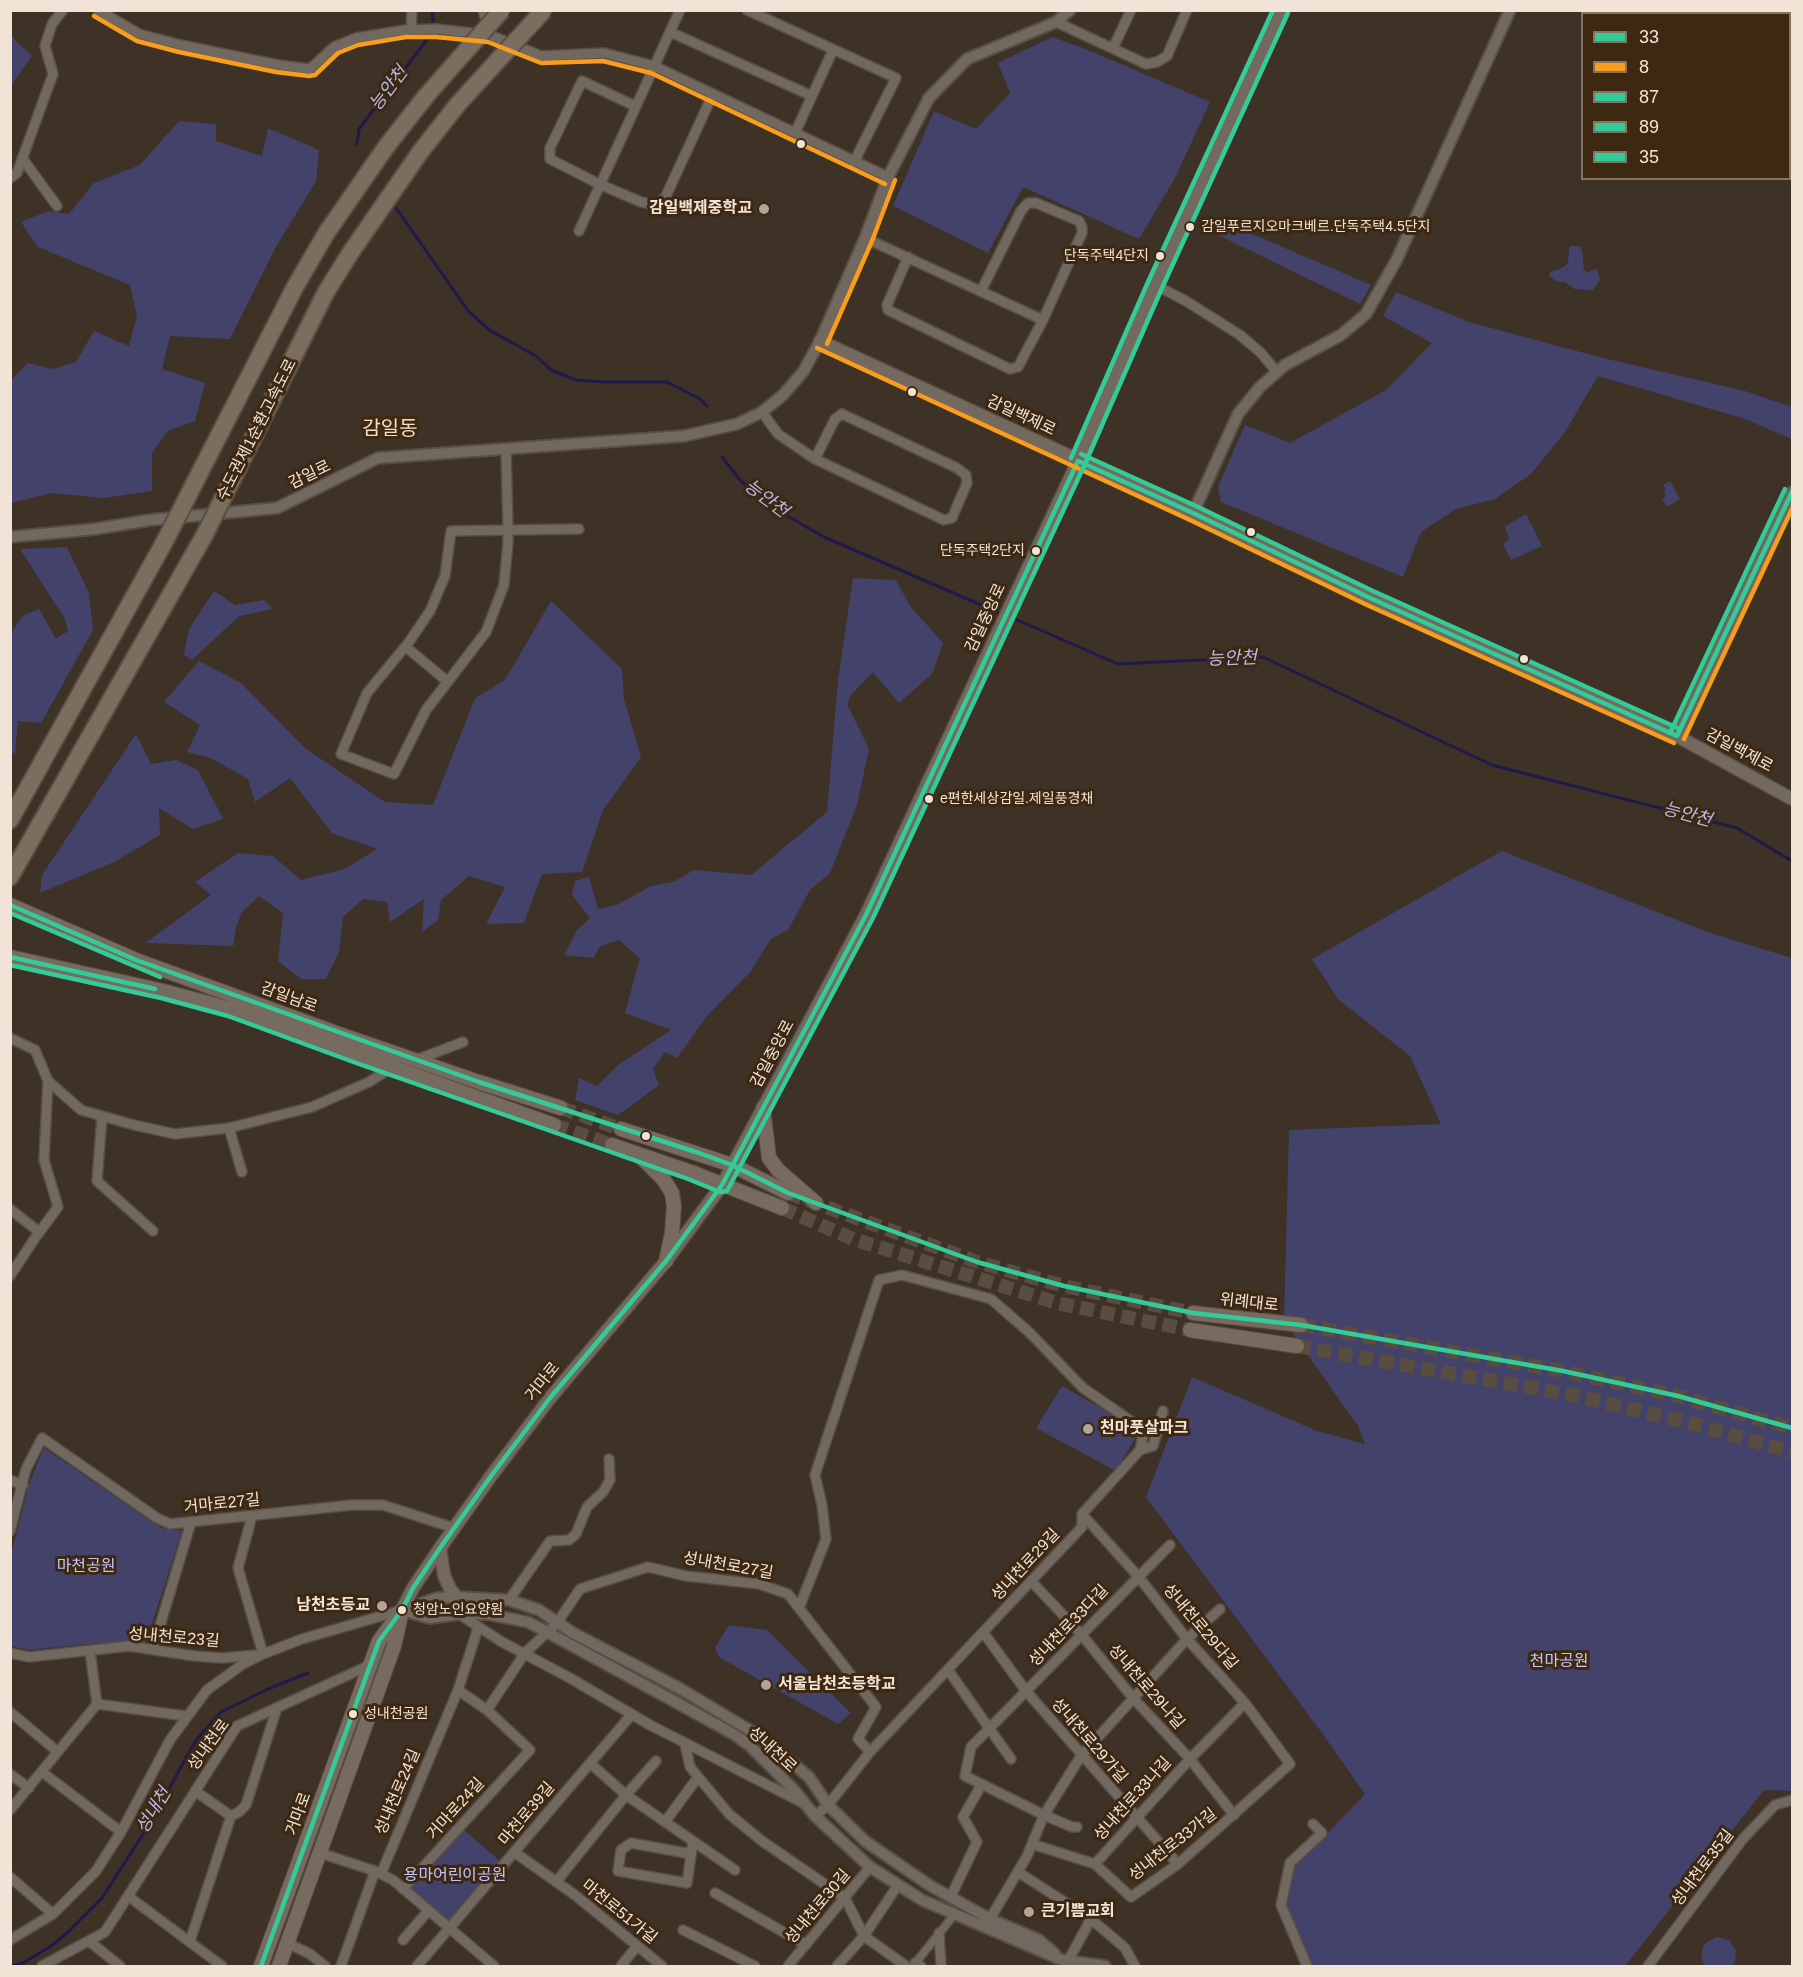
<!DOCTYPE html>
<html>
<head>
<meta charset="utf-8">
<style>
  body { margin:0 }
  #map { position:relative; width:1803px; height:1977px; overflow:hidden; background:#3e3226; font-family:Helvetica,sans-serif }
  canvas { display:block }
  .frame { position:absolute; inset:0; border:12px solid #f1e3d6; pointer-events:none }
  .legend { position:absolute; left:1581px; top:12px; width:210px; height:168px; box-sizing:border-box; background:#3d2812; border:2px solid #857360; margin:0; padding:8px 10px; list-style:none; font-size:18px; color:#f1e3d6 }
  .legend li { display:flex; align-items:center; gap:12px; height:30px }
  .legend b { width:30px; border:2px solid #857360 }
</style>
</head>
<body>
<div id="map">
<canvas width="1803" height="1977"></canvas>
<div class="frame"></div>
<ul class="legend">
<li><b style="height:8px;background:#3c9"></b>33</li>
<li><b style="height:8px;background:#f99d1c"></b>8</li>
<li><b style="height:8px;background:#3c9"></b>87</li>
<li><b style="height:8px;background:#3c9"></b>89</li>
<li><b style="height:8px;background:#3c9"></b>35</li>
</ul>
</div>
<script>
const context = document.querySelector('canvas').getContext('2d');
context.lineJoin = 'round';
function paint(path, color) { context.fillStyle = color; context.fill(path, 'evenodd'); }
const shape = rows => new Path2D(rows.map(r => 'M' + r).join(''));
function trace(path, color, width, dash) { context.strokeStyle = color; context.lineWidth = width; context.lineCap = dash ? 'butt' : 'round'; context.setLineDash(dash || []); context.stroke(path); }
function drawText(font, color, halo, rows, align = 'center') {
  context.font = font + ' Helvetica,"Noto Sans KR",sans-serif'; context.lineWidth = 6; context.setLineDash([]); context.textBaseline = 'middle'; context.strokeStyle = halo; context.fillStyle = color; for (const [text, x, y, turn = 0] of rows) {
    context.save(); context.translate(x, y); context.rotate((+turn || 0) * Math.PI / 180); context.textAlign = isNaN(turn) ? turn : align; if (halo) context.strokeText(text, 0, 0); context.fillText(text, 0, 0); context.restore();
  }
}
const green = shape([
  [11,36,32,56,11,85],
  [1052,37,1088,50,1210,102,1175,178,1139,239,1023,187,988,253,893,206,934,111,976,129,1010,93,998,63],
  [179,121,216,124,216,141,262,156,268,128,319,150,316,181,277,245,230,339,170,336,162,369,205,383,195,421,168,431,152,453,152,491,104,498,51,493,11,503,11,380,28,363,52,369,76,362,94,331,129,346,137,316,130,285,38,247,21,222,48,211,69,214,94,183,140,165],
  [1222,221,1371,285,1360,304,1216,234],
  [1571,246,1579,246,1582,251,1584,270,1587,273,1594,269,1598,271,1600,280,1593,290,1575,289,1565,282,1558,282,1552,278,1549,275,1549,273,1564,267,1568,263,1569,248],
  [1396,292,1469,322,1599,357,1745,391,1792,407,1792,439,1742,418,1598,376,1565,432,1531,474,1495,499,1456,509,1421,532,1403,577,1221,502,1218,487,1245,425,1290,443,1386,390,1432,343,1383,316],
  [1670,481,1680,499,1667,507,1662,499,1666,496,1664,492,1666,490,1663,485],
  [1526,514,1542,546,1511,560,1503,544,1509,540,1505,526],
  [67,547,89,593,93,630,41,723,18,721,15,753,11,754,11,634,22,616,39,609,56,639,68,631,65,619,20,549],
  [853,578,896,580,910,606,943,643,932,674,899,703,873,672,851,695,847,704,869,749,857,805,830,873,810,890,788,930,771,939,751,971,707,1016,677,1058,665,1052,653,1069,659,1085,618,1115,575,1100,579,1078,597,1086,618,1065,671,1030,625,1013,640,958,619,940,599,947,594,958,564,955,577,930,590,918,572,895,575,881,589,877,598,909,617,905,651,886,673,882,694,870,751,875,827,812,838,680],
  [214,591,235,605,264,600,273,609,239,616,192,660,184,655,189,629],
  [551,601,622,669,624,699,641,757,603,810,582,872,542,874,524,923,486,924,505,887,469,876,441,900,438,920,422,932,424,899,390,922,387,902,363,899,343,917,339,952,326,979,301,979,278,961,283,913,259,896,242,912,236,927,233,946,145,943,211,895,195,882,238,853,273,856,301,880,345,869,377,849,332,833,290,778,255,802,248,779,211,758,187,752,200,725,164,702,199,661,241,683,306,749,385,802,433,805,475,698,505,680],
  [136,734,151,764,176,760,198,770,223,819,193,829,159,808,160,835,114,862,40,893,42,875],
  [1502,851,1710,933,1792,958,1792,1791,1764,1790,1625,1966,1309,1966,1286,1906,1294,1868,1365,1794,1322,1733,1146,1497,1192,1377,1317,1431,1365,1444,1358,1426,1284,1321,1289,1130,1441,1124,1410,1056,1338,999,1312,959],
  [1062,1386,1140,1430,1116,1471,1036,1428],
  [44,1448,161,1528,182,1531,146,1642,97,1643,28,1650,11,1646,11,1555,29,1484],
  [729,1625,767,1630,851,1713,838,1724,719,1657,715,1648],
  [462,1828,502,1863,448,1924,408,1888],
  [1717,1937,1729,1940,1736,1950,1735,1961,1732,1966,1706,1966,1703,1963,1701,1957,1703,1946,1707,1942]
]);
const stream = shape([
  [432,10,433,21],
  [357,144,359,129,429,37],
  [396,208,469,312,491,331,536,356,551,370,576,380,605,382,667,382,700,399,707,406],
  [722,457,740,480,770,506,824,537,1002,614],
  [1008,616,1118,664,1263,657,1492,765,1737,828,1792,861],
  [12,1966,23,1963,51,1946,68,1932,102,1898,149,1825,196,1740,221,1712,268,1689,308,1673]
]);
const primaryTunnel = shape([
  [561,1108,621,1129],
  [554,1125,612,1145],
  [788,1193,977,1262,1064,1286,1193,1313],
  [782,1208,853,1239,1057,1303,1190,1330],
  [1301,1325,1563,1371,1678,1396,1792,1428],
  [1297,1346,1573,1395,1690,1423,1792,1452]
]);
const pedestrian = shape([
  [913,1966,954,1915]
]);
const minor = shape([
  [98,10,139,34,181,45,278,65,310,69,334,47,356,38,405,30,436,29,490,35,541,56,604,53,654,66,888,177],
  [483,10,488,27],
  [747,10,896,78,854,162],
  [1056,22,1146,64,1157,62,1167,56,1187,10],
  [411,30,412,10],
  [670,32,812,96],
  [1113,48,1131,10],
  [635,106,582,81,550,148,550,159,599,184,641,202,655,205,665,198,713,94],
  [795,133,833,50],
  [22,158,57,206],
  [10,178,17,173,53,74,45,46,52,24,63,10],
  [579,231,680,10],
  [865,238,1043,320],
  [908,257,887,305,888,310,1010,369,1018,367,1043,320,1082,233,1082,227,1079,221,1036,203,1028,203,1021,211,981,291],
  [1155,285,1186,301,1240,335,1261,353,1277,372],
  [762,412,778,434,815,459],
  [842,414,957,468,966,475,967,483,952,518,944,520,815,459,835,419,842,414],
  [506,449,508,530,508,542,504,585,486,632,426,710,394,774,341,754,367,693,409,642,430,611,445,576,451,531,508,530,579,529],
  [406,647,448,682],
  [10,1038,35,1050,48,1081,44,1160,58,1207,35,1238,10,1276],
  [416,1060,463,1042],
  [48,1081,81,1110,134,1125,175,1134,229,1128,312,1107,369,1082,391,1068],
  [102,1116,97,1181,153,1231],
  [229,1128,242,1172],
  [10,1209,39,1232],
  [10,1480,23,1485],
  [252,1516,238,1568,263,1654],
  [10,1531,26,1469,42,1438,157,1518,170,1524,352,1505,383,1505,454,1528],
  [1032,1582,1081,1634,1133,1698,1190,1759,1234,1815],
  [509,1600,550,1541,569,1540,576,1534,587,1507,603,1492,610,1480,609,1459],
  [799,1608,826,1539,822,1505,815,1475,879,1280,902,1275,991,1299,1030,1333,1083,1388,1144,1430,1140,1450],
  [459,1614,502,1642,570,1678,650,1725,803,1803],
  [983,1632,1026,1691,1178,1864],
  [153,1649,191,1522],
  [10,1653,29,1657,129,1646,194,1656,222,1658,258,1655],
  [948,1670,1011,1759],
  [97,1704,186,1716],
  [487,1710,525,1653,557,1623,580,1589,648,1567,686,1576,759,1584,788,1594,876,1707,858,1739,870,1752],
  [10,1712,58,1752],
  [685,1744,690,1767,729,1814,762,1841,845,1898,864,1936,906,1966],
  [590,1763,626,1795,735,1870],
  [42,1772,121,1832],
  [10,1774,29,1788],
  [195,1791,231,1816],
  [10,1810,97,1704,90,1651],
  [815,1816,828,1805,870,1752,1082,1527,1082,1514,1140,1450,1153,1446,1163,1411],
  [665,1822,698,1777],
  [1077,1827,1072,1827,1044,1815,965,1776,971,1747,1170,1545],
  [1032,1844,1095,1864,1131,1897,1178,1864,1290,1764,1245,1703,1187,1639,1138,1576,1082,1514],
  [514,1852,575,1895,662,1966],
  [320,1853,375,1871,393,1880,494,1966],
  [691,1854,631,1843,621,1850,618,1871,687,1883,693,1841],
  [1095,1864,1190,1759,1245,1703],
  [1018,1872,1091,1919,1125,1948,1135,1966],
  [381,1874,458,1690,478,1628],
  [10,1877,53,1914],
  [556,1882,626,1795,656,1761],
  [403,1889,530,1750,487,1710,458,1690],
  [715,1893,806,1945],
  [128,1896,222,1966],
  [951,1896,977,1842,963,1817,982,1784],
  [990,1919,1027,1856,1044,1815,1081,1756,1187,1639,1220,1609],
  [683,1930,755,1966],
  [939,1933,941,1966],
  [10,1940,53,1914,96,1871,121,1832,170,1740,207,1690,243,1664,263,1654,302,1639,402,1610],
  [403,1940,428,1911],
  [89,1941,120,1966],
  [190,1941,231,1816,239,1812,246,1805,277,1708],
  [287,1943,310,1954,325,1966],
  [1068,1961,1091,1919],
  [915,1963,921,1966],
  [42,1966,105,1932,237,1726,370,1665],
  [341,1966,375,1871],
  [417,1966,632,1714],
  [621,1966,637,1946],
  [788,1966,870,1867],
  [837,1966,864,1936,898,1885],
  [1307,1966,1281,1905,1290,1863,1322,1833,1313,1824],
  [1648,1966,1742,1840,1775,1805,1792,1800]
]);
const tertiary = shape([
  [1608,10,1624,14],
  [1790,56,1792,57],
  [1193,513,1238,414,1260,387,1285,365,1341,335,1366,314,1397,259,1510,10],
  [10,537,95,529,150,520,277,508,378,458,684,436,737,424,762,412,783,395,803,372,820,341,865,238,888,177,929,98,967,59,1056,22,1070,10],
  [1677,736,1792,492],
  [402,1610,429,1618,459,1614,487,1614,528,1622,547,1632,670,1699,735,1735,750,1746,794,1790,815,1816,870,1867,922,1900,1062,1960,1105,1966],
  [402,1610,437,1598,457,1597,509,1600,539,1610,573,1633,679,1688,761,1737,809,1777,828,1805,865,1841,929,1885,990,1919,1039,1940,1055,1954]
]);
const secondary = shape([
  [820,341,1193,513,1370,598,1677,736,1792,799],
  [440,1548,444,1575,450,1589,457,1597],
  [402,1610,413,1588,440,1548,491,1476,550,1398,666,1261,722,1185,866,915,1078,461,1155,285,1281,10]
]);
const primary = shape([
  [10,905,136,960,339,1034,479,1082,561,1108],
  [10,957,163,991,230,1009,554,1125],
  [763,1108,769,1158,778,1170,816,1203],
  [621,1129,732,1165,788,1193],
  [612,1145,691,1172,782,1208],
  [642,1158,664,1180,672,1193,674,1206,672,1233,666,1261],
  [1193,1313,1301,1325],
  [1190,1330,1297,1346],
  [261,1966,379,1641,402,1610],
  [279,1966,394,1646,401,1615]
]);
const motorway = shape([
  [232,480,326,292,351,252],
  [195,482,295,287,327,232],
  [10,820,166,539],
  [10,877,204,536]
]);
const motorwayBridge = shape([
  [327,232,386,147,426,96,502,10],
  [351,252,421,151,458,104,544,10],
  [204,536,232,480],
  [166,539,195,482]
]);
const bus1 = shape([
  [1078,461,1193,513,1370,598,1677,736],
  [1677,736,1792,492],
  [261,1966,379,1641,402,1610,413,1588,440,1548,491,1476,550,1398,666,1261,722,1185,866,915,1078,461]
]);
const bus2 = shape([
  [94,16,137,41,179,52,276,72,309,76,315,75,338,53,358,45,406,37,436,37,488,42,541,63,603,61,651,73,885,184],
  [827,344,872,241,895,180],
  [817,348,1190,520,1367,605,1674,743],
  [1684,739,1792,509]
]);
const bus3 = shape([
  [10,913,160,977],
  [10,965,161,998,228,1016,359,1064,688,1179,720,1192,727,1191,873,918,1085,464,1162,288,1288,13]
]);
const bus4 = shape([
  [10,905,136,960,479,1082,699,1153,732,1165,788,1193,977,1262,1064,1286,1193,1313,1301,1325,1563,1371,1678,1396,1792,1428],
  [10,957,155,989]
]);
const bus5 = shape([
  [1081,454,1196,506,1373,591,1680,729],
  [1071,458,1148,282,1273,10],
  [1670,733,1785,489]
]);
const markers = [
  [801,144,5,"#f1e3d6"],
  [764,209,6,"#b2a598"],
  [1190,227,5,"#f1e3d6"],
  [1160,256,5,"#f1e3d6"],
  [912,392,5,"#f1e3d6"],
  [1251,532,5,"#f1e3d6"],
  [1036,551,5,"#f1e3d6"],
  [1524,659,5,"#f1e3d6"],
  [929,799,5,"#f1e3d6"],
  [646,1136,5,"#f1e3d6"],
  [1088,1429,6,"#b2a598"],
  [382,1606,6,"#b2a598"],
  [402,1610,5,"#f1e3d6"],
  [766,1685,6,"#b2a598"],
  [353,1714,5,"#f1e3d6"],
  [1029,1912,6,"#b2a598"]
];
const busNames = [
  ["감일푸르지오마크베르.단독주택4.5단지",1201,227],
  ["단독주택4단지",1149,256,"right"],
  ["단독주택2단지",1025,551,"right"],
  ["e편한세상감일.제일풍경채",940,799],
  ["청암노인요양원",413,1610],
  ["성내천공원",364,1714]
];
const poiNames = [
  ["감일백제중학교",752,209,"right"],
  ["천마풋살파크",1100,1429],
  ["남천초등교",370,1606,"right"],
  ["서울남천초등학교",778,1685],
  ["큰기쁨교회",1041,1912]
];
const streetNames = [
  ["감일백제로",1021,416,25],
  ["수도권제1순환고속도로",257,430,-63],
  ["감일로",310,475,-26],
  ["감일중앙로",986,618,-65],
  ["감일백제로",1739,751,28],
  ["감일남로",289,998,20],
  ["감일중앙로",773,1054,-62],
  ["위례대로",1249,1303,6],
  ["거마로",543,1382,-51],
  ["거마로27길",222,1504,-6],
  ["성내천로29길",1026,1565,-47],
  ["성내천로27길",728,1566,10],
  ["성내천로33다길",1069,1626,-46],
  ["성내천로29다길",1200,1627,50],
  ["성내천로23길",174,1638,5],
  ["성내천로29나길",1146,1687,49],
  ["성내천로29가길",1089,1741,49],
  ["성내천로",209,1745,-54],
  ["성내천로",772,1750,43],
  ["성내천로24길",398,1792,-67],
  ["성내천로33나길",1133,1799,-48],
  ["거마로24길",456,1809,-48],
  ["거마로",299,1814,-70],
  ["마천로39길",527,1814,-50],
  ["성내천로33가길",1173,1845,-38],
  ["성내천로35길",1703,1868,-53],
  ["성내천로30길",818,1907,-50],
  ["마천로51가길",619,1912,39]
];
const parkNames = [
  ["마천공원",86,1567],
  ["천마공원",1559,1662],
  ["용마어린이공원",455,1876]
];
const waterNames = [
  ["능안천",389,89,-53],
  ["능안천",766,499,37],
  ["능안천",1232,659,-2],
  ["능안천",1687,815,15],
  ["성내천",154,1811,-59]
];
const quarterNames = [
  ["감일동",390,429]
];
paint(green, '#42426b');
trace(stream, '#20194c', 3);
trace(primaryTunnel, '#594d40', 14, [14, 7]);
trace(pedestrian, '#594e43', 10);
trace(minor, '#594e43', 12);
trace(tertiary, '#594e43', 14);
trace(secondary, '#594e43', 15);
trace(primary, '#594e43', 16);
trace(motorway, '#594e43', 20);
trace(pedestrian, '#71685f', 7);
trace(minor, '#71685f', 9);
trace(tertiary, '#71685f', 10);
trace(secondary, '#74695e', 12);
trace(primary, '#776b5f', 14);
trace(motorway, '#7b6e5f', 16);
trace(motorwayBridge, '#594e43', 20, []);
trace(motorwayBridge, '#7b6e5f', 16);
trace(bus1, '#3c9', 4.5);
trace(bus2, '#f99d1c', 4.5);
trace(bus3, '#3c9', 4.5);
trace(bus4, '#3c9', 4.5);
trace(bus5, '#3c9', 4.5);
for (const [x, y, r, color] of markers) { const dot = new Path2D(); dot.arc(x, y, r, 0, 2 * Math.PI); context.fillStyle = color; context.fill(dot); trace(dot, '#3d2812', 2); }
drawText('14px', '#f1e3d6', '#3d2812', busNames, 'left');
drawText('bold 16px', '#f1e3d6', '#3d2812', poiNames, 'left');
drawText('16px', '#f1e3d6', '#3d2812', streetNames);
drawText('16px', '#c1c5fd', '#3d2812', parkNames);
drawText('italic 18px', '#b5b9f0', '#3d2812', waterNames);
drawText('20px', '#f9ddc3', '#3d2812', quarterNames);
</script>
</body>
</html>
